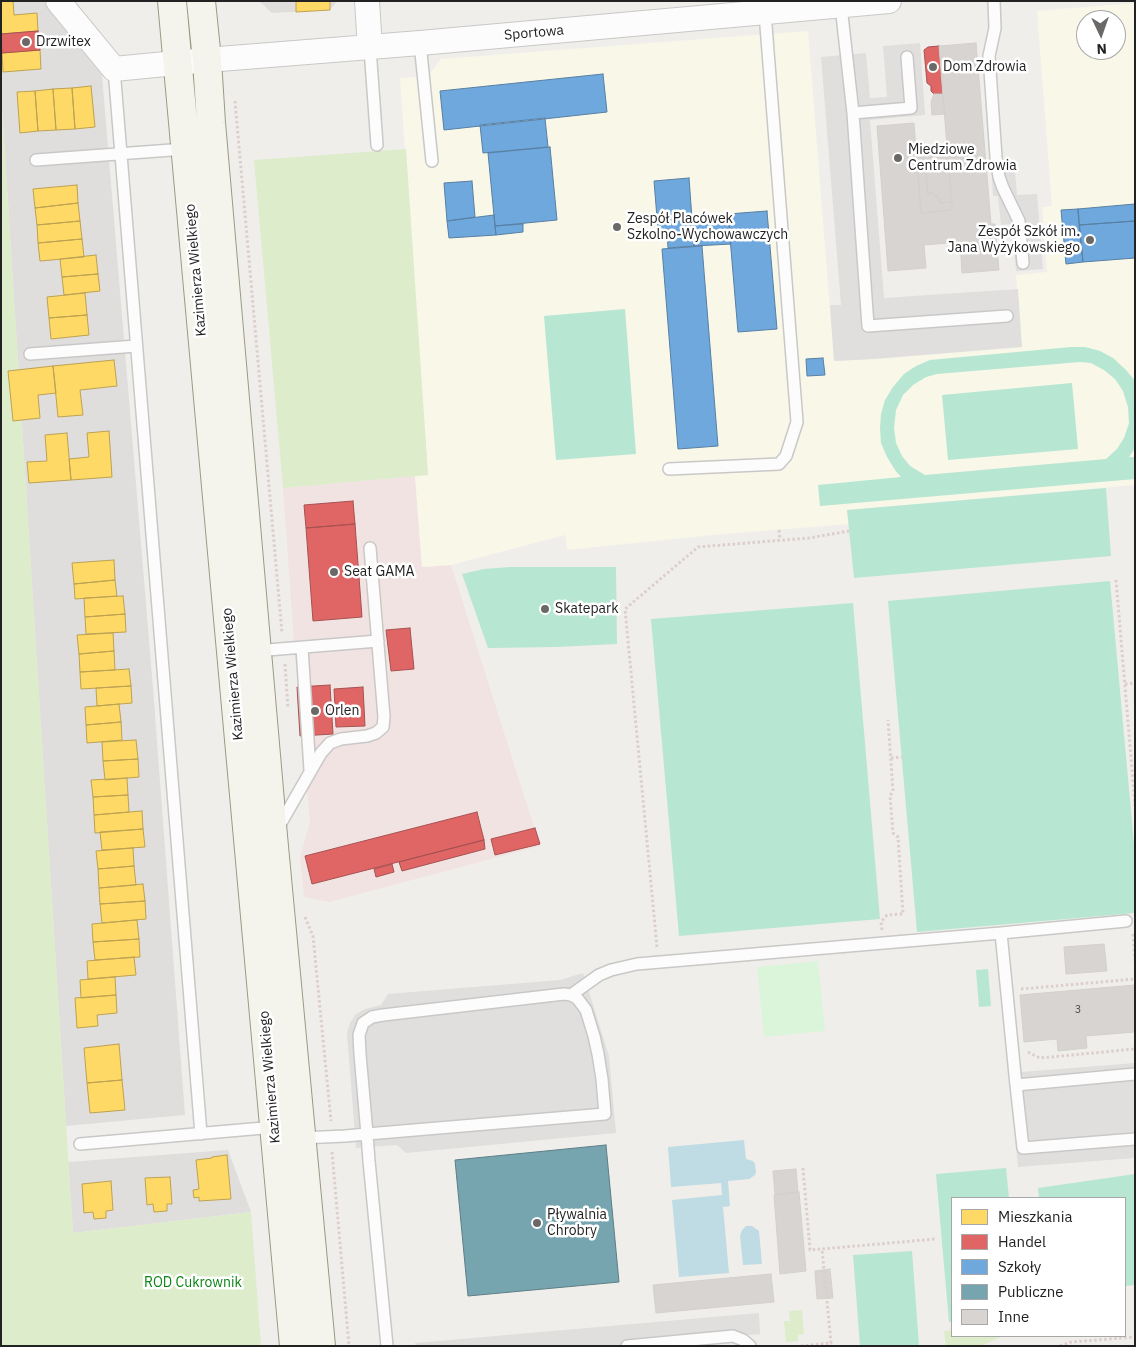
<!DOCTYPE html>
<html>
<head>
<meta charset="utf-8">
<style>
  body { margin:0 }
  #map { position:relative; width:1136px; height:1347px; overflow:hidden; background:#f0eeeb; font-family:"IBM Plex Sans",sans-serif }
  canvas { display:block }
  .frame { position:absolute; inset:0; border:2px solid #222; pointer-events:none }
  .legend { position:absolute; left:951px; top:1197px; width:175px; height:140px; box-sizing:border-box; background:#fff; border:1px solid #a7a7a7; margin:0; padding:6px 9px; list-style:none; font-size:15px; color:#222 }
  .legend li { display:flex; align-items:center; gap:10px; height:25px }
  .legend b { width:25px; border:1px solid #a7a7a7 }
  .north { position:absolute; left:1076px; top:10px; width:50px; height:50px; box-sizing:border-box; background:#fff; border:1px solid #a7a7a7; border-radius:50%; rotate:177deg; font-size:14px; font-weight:700; line-height:20px; text-align:center; color:#222 }
  .north::after { content:''; display:block; margin:auto; width:18px; height:22px; background:#6a6968; clip-path:polygon(50% 0,100% 100%,50% 72%,0 100%) }
</style>
</head>
<body>
<div id="map">
<canvas width="1136" height="1347"></canvas>
<div class="frame"></div>
<ul class="legend">
<li><b style="height:14px;background:#ffd966"></b>Mieszkania</li>
<li><b style="height:14px;background:#e06666"></b>Handel</li>
<li><b style="height:14px;background:#6fa8dc"></b>Szkoły</li>
<li><b style="height:14px;background:#76a5af"></b>Publiczne</li>
<li><b style="height:14px;background:#d7d4d2"></b>Inne</li>
</ul>
<div class="north">N</div>
</div>
<script>
const context = document.querySelector('canvas').getContext('2d');
context.lineJoin = 'round';
function paint(path, color) { context.fillStyle = color; context.fill(path, 'evenodd'); }
const shape = rows => new Path2D(rows.map(r => 'M' + r).join(''));
function trace(path, color, width, dash) { context.strokeStyle = color; context.lineWidth = width; context.lineCap = dash ? 'butt' : 'round'; context.setLineDash(dash || []); context.stroke(path); }
function drawText(font, color, halo, rows, align = 'center') {
  context.font = font + ' "IBM Plex Sans",sans-serif'; context.lineWidth = 5; context.setLineDash([]); context.textBaseline = 'middle'; context.strokeStyle = halo; context.fillStyle = color; for (const [text, x, y, turn = 0] of rows) {
    context.save(); context.translate(x, y); context.rotate((+turn || 0) * Math.PI / 180); context.textAlign = isNaN(turn) ? turn : align; if (halo) context.strokeText(text, 0, 0); context.fillText(text, 0, 0); context.restore();
  }
}
const residential = shape([
  [1,1,45,1,97,59,102,75,153,688,185,1115,66,1126,1,92],
  [259,1,337,1,330,10,272,13],
  [228,1150,251,1212,73,1233,68,1162]
]);
const commercial = shape([
  [415,476,422,567,451,565,540,846,329,902,304,897,300,857,310,822,305,772,294,642,283,488]
]);
const education = shape([
  [1135,3,1135,485,848,510,849,524,713,535,567,550,565,535,451,565,422,567,415,476,428,475,400,78,428,76,441,59,808,31,834,361,874,359,1021,347,1016,275,1047,272,1042,207,1052,206,1037,11],
  [1086,20,1116,20,1116,50,1086,50]
]);
const grass = shape([
  [1,92,73,1233,251,1212,261,1346,1,1346],
  [406,149,428,475,283,488,254,160],
  [802,1310,804,1334,798,1335,798,1341,786,1342,784,1321,790,1321,789,1311],
  [952,1330,952,1336,1003,1336,981,1346,946,1346,944,1331]
]);
const park = shape([
  [818,961,825,1031,764,1037,757,967]
]);
const pitch = shape([
  [625,309,636,454,556,460,544,316],
  [1071,347,1085,347,1100,351,1113,358,1126,370,1135,381,1135,448,1129,457,1135,457,1135,479,820,506,818,485,901,477,895,470,887,457,881,443,880,428,881,414,885,400,893,387,904,374,916,366,930,360],
  [1080,362,1091,363,1104,370,1115,379,1123,391,1128,407,1129,423,1124,438,1117,449,1106,459,925,475,910,466,902,456,896,443,894,428,896,410,903,395,913,385,926,377,937,374],
  [1072,383,1078,449,948,460,942,395],
  [1106,488,1111,556,854,578,847,510],
  [510,567,616,567,617,644,557,647,488,648,462,574,484,569],
  [1110,581,1135,855,1135,913,917,932,888,601],
  [853,603,880,919,679,936,651,619],
  [988,969,991,1006,979,1007,976,970],
  [1006,1168,1009,1198,952,1198,952,1322,949,1322,936,1174],
  [1135,1174,1135,1285,1125,1286,1125,1198,1039,1198,1038,1188],
  [912,1251,919,1346,860,1346,853,1255]
]);
const parking = shape([
  [920,43,925,115,870,120,884,298,1018,289,1022,347,874,359,834,361,830,305,841,305,821,57,866,53,870,98,887,97,883,46],
  [1014,160,1017,195,1037,194,1043,269,1016,271,1012,224,1001,225,998,196,993,196,991,162],
  [583,973,609,1056,616,1133,406,1153,397,1145,356,1148,347,1033,350,1023,356,1014,365,1009,381,1005,388,994,560,980],
  [1135,1063,1135,1158,1018,1167,1009,1073],
  [759,1313,760,1334,627,1346,416,1346,415,1343]
]);
const water = shape([
  [744,1140,746,1159,753,1161,755,1164,756,1172,755,1175,749,1179,728,1181,730,1206,723,1207,729,1273,679,1277,672,1200,722,1195,721,1183,671,1187,668,1147],
  [746,1226,752,1226,759,1231,762,1264,743,1265,740,1236,742,1230]
]);
const homes = shape([
  [1,1,13,1,14,15,37,13,38,31,1,34,1,1],
  [296,1,330,1,330,10,296,12,296,1],
  [40,50,41,69,3,72,2,53,40,50],
  [91,86,95,127,75,129,72,88,91,86],
  [72,88,75,129,56,130,53,89,72,88],
  [53,89,56,130,38,131,35,91,53,89],
  [35,91,38,131,20,133,17,92,35,91],
  [77,185,78,203,35,208,33,189,77,185],
  [78,203,80,221,37,225,35,208,78,203],
  [80,221,82,239,38,243,37,225,80,221],
  [82,239,84,257,40,261,38,243,82,239],
  [96,255,98,274,62,277,60,259,96,255],
  [98,274,100,291,64,295,62,277,98,274],
  [85,293,87,315,49,318,47,297,85,293],
  [87,315,89,335,51,339,49,318,87,315],
  [114,360,117,386,80,390,83,415,58,417,53,366,114,360],
  [53,366,56,393,38,395,40,418,13,421,8,371,53,366],
  [109,431,112,477,71,480,69,459,89,457,87,433,109,431],
  [67,433,71,480,29,483,27,462,47,461,45,435,67,433],
  [114,560,115,580,74,584,72,563,114,560],
  [115,580,117,596,75,599,74,584,115,580],
  [123,596,125,614,85,617,84,598,123,596],
  [125,614,126,632,86,634,85,617,125,614],
  [113,633,114,651,79,654,77,635,113,633],
  [114,651,115,670,80,672,79,654,114,651],
  [129,669,131,686,81,689,80,672,129,669],
  [131,686,132,703,97,706,96,688,131,686],
  [119,704,121,722,86,725,85,707,119,704],
  [121,722,122,740,87,743,86,725,121,722],
  [136,740,138,759,103,761,102,742,136,740],
  [138,759,139,777,105,780,103,761,138,759],
  [127,778,128,795,93,797,91,780,127,778],
  [128,795,129,812,94,815,93,797,128,795],
  [142,811,143,829,95,833,94,815,142,811],
  [143,829,145,847,102,850,100,832,143,829],
  [133,848,134,866,98,869,96,851,133,848],
  [134,866,136,885,99,888,98,869,134,866],
  [143,884,145,901,100,904,99,888,143,884],
  [145,901,146,919,102,923,100,904,145,901],
  [137,920,139,939,93,942,92,924,137,920],
  [139,939,140,957,95,960,93,942,139,939],
  [134,957,136,975,88,979,87,961,134,957],
  [115,977,116,995,81,998,80,980,115,977],
  [116,995,117,1013,97,1015,98,1026,77,1028,75,998,116,995],
  [119,1044,122,1080,87,1083,84,1048,119,1044],
  [122,1080,125,1110,90,1113,87,1083,122,1080],
  [227,1155,231,1199,199,1201,199,1197,194,1198,193,1190,199,1189,196,1160,212,1158,212,1157,227,1155],
  [170,1177,172,1204,167,1204,167,1211,154,1212,153,1204,147,1205,145,1178,170,1177],
  [111,1181,113,1210,106,1211,106,1218,94,1219,93,1212,84,1213,82,1184,111,1181]
]);
const shops = shape([
  [38,31,40,50,2,53,1,34,38,31],
  [939,46,943,94,934,94,931,91,931,86,927,83,924,50,928,47,939,46],
  [353,501,355,524,306,528,304,505,353,501],
  [355,524,362,617,313,621,306,528,355,524],
  [410,628,414,669,391,671,386,630,410,628],
  [330,685,333,734,300,736,297,687,330,685],
  [363,687,365,726,336,727,334,689,363,687],
  [477,812,484,840,312,884,305,856,477,812],
  [535,828,540,844,495,855,491,839,535,828],
  [484,840,485,849,402,871,399,862,484,840],
  [392,864,394,872,376,877,374,869,392,864]
]);
const schools = shape([
  [603,74,607,112,444,130,440,91,603,74],
  [545,118,548,147,483,153,480,125,545,118],
  [550,147,557,220,495,226,488,153,550,147],
  [689,178,694,246,668,248,667,229,658,230,654,181,689,178],
  [472,181,475,217,447,221,444,183,472,181],
  [1135,204,1135,221,1079,225,1078,209,1135,204],
  [1078,209,1083,262,1066,264,1061,210,1078,209],
  [767,211,777,329,738,332,728,214,767,211],
  [494,215,496,235,449,238,447,221,494,215],
  [729,219,731,244,694,246,692,222,729,219],
  [1135,221,1135,258,1083,262,1079,225,1135,221],
  [523,224,523,232,496,235,495,226,523,224],
  [702,246,718,446,678,449,662,249,702,246],
  [823,358,825,375,807,376,806,359,823,358]
]);
const public = shape([
  [606,1145,619,1282,468,1296,455,1160,606,1145]
]);
const building = shape([
  [976,43,991,224,995,224,999,270,962,273,960,242,924,245,926,268,888,271,877,126,914,123,921,213,952,210,939,46,976,43],
  [934,94,943,94,945,114,932,115,931,102,934,94],
  [926,150,933,155,948,154,952,202,940,203,940,199,932,193,928,194,925,162,917,163,916,151,926,150],
  [925,162,928,194,932,193,940,199,940,203,952,202,952,210,921,213,917,163,925,162],
  [1104,944,1107,971,1066,974,1064,947,1104,944],
  [1135,985,1135,1032,1086,1036,1087,1048,1058,1051,1057,1039,1024,1042,1020,995,1135,985],
  [796,1169,798,1192,775,1195,773,1171,796,1169],
  [799,1192,806,1271,780,1274,774,1195,799,1192],
  [830,1269,833,1298,817,1299,815,1271,830,1269],
  [771,1274,774,1302,656,1313,653,1285,771,1274]
]);
const path = shape([
  [235,101,282,633],
  [779,530,780,540],
  [1116,580,1135,805],
  [285,664,288,708],
  [1125,684,1135,683],
  [891,758,902,757],
  [305,917,313,936,331,1121],
  [882,930,881,922,887,915,903,914,898,837,893,833,890,796,893,791,888,720],
  [1133,934,1135,961],
  [657,947,625,609,698,547,809,538,849,531],
  [1021,989,1135,979],
  [1028,1052,1040,1058,1135,1049],
  [332,1152,349,1346],
  [803,1168,810,1250,822,1249],
  [801,1346,831,1343,822,1249,935,1239],
  [1060,1346,1071,1342,1135,1337]
]);
const lane = shape([
  [994,1,995,28,989,56,996,157,999,177,1003,188,1019,221,1023,263],
  [841,6,853,113,868,326,1007,316],
  [420,43,432,161],
  [370,48,377,145],
  [114,69,201,1134],
  [853,113,911,108,907,57],
  [36,160,185,149],
  [30,354,136,346],
  [669,469,779,464,786,456,797,422,765,13],
  [302,648,310,770],
  [255,651,378,641],
  [278,828,321,753,330,743,341,739,367,736,376,733,383,727,384,717,370,548],
  [1001,933,1126,921],
  [571,995,599,975,611,970,637,964,1001,933,1016,1085],
  [1135,1074,1016,1085,1023,1148,1135,1139],
  [301,1138,345,1136,367,1134,605,1114,602,1079,598,1054,594,1036,586,1010,577,998,571,995,564,994,383,1015,372,1017,363,1023,359,1035,360,1054,367,1134,369,1161,387,1346],
  [80,1144,275,1127],
  [627,1346,733,1336,743,1340,750,1346]
]);
const street = shape([
  [58,1,114,69,207,60,420,43,889,1],
  [367,1,370,48]
]);
const secondary = shape([
  [172,1,294,1346],
  [201,1,207,60,211,123,273,836,321,1346]
]);
const markers = [
  [26,42,5,"#6a6968"],
  [933,67,5,"#6a6968"],
  [898,158,5,"#6a6968"],
  [617,227,5,"#6a6968"],
  [1090,240,5,"#6a6968"],
  [334,572,5,"#6a6968"],
  [545,609,5,"#6a6968"],
  [315,711,5,"#6a6968"],
  [537,1223,5,"#6a6968"]
];
const numberNames = [
  ["3",1078,1010]
];
const streetNames = [
  ["Sportowa",534,33,-5],
  ["Kazimierza Wielkiego",196,270,-95],
  ["Kazimierza Wielkiego",233,674,-95],
  ["Kazimierza Wielkiego",270,1077,-95]
];
const poiNames = [
  ["Drzwitex",36,42],
  ["Dom Zdrowia",943,67],
  ["Miedziowe",908,150],
  ["Centrum Zdrowia",908,166],
  ["Zespół Placówek",627,219],
  ["Szkolno-Wychowawczych",627,235],
  ["Zespół Szkół im.",1080,232,"right"],
  ["Jana Wyżykowskiego",1080,248,"right"],
  ["Seat GAMA",344,572],
  ["Skatepark",555,609],
  ["Orlen",325,711],
  ["Pływalnia",547,1215],
  ["Chrobry",547,1231]
];
const parkNames = [
  ["ROD Cukrownik",193,1283]
];
paint(residential, '#dfdedc');
paint(commercial, '#f1e3e1');
paint(education, '#f8f7e8');
paint(grass, '#ddeccb');
paint(park, '#daf5da');
paint(pitch, '#b7e6d2');
paint(parking, '#e0dfde');
paint(water, '#bfdbe3');
paint(homes, '#ffd966');
trace(homes, '#bda252', 1);
paint(shops, '#e06666');
trace(shops, '#a75252', 1);
paint(schools, '#6fa8dc');
trace(schools, '#5880a4', 1);
paint(public, '#76a5af');
trace(public, '#5d7e85', 1);
paint(building, '#d7d4d2');
trace(building, '#d3d0cc', 1);
trace(lane, '#c9c8c7', 14);
trace(street, '#c9c8c7', 26);
trace(secondary, '#999a82', 30);
trace(path, '#dccecd', 3, [2.5, 2.5]);
trace(lane, '#fdfcfc', 11);
trace(street, '#fdfcfc', 24);
trace(secondary, '#f4f4ed', 28);
for (const [x, y, r, color] of markers) { const dot = new Path2D(); dot.arc(x, y, r, 0, 2 * Math.PI); context.fillStyle = color; context.fill(dot); trace(dot, '#fff', 2); }
drawText('11px', '#4f4e4e', null, numberNames);
drawText('14px', '#222', '#fff', streetNames);
drawText('14px', '#222', '#fff', poiNames, 'left');
drawText('14px', '#0c8416', '#fff', parkNames);
</script>
</body>
</html>
